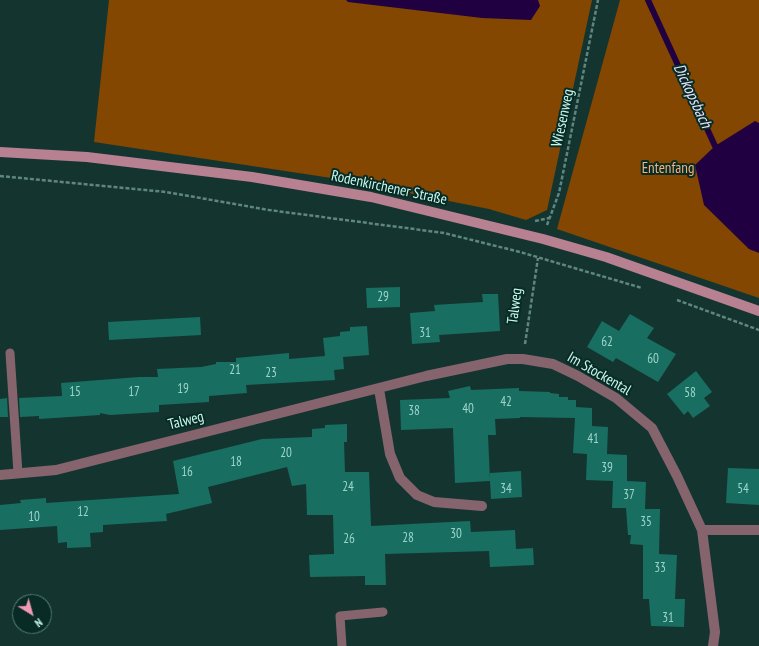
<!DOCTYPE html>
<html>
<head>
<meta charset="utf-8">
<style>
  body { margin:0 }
  #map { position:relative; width:759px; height:646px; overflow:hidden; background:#14352f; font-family:"PT Sans Narrow",sans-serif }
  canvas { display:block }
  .north { position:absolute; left:12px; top:594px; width:40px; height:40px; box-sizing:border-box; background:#082b25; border:1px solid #557d75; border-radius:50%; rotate:143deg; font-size:11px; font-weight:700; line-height:16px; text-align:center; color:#c9f8ee }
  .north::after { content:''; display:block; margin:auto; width:14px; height:18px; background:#f09ab5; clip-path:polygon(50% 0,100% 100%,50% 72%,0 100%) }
</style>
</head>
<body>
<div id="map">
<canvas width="759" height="646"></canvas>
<div class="north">N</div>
</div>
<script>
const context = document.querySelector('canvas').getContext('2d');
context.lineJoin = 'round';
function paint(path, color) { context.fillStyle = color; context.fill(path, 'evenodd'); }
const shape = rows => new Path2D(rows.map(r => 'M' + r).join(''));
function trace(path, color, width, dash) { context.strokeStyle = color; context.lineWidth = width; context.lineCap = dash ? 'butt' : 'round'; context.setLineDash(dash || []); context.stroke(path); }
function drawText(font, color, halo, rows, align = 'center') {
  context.font = font + ' "PT Sans Narrow",sans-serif'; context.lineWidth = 4; context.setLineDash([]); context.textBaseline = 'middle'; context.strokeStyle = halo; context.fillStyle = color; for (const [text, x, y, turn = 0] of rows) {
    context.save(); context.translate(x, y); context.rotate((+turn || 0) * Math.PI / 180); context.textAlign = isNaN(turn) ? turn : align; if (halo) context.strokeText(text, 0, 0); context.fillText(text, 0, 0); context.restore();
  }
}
const green = shape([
  [109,0,592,0,547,210,526,220,489,209,338,179,94,142],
  [620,0,759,0,759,298,557,229]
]);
const water = shape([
  [346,0,538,0,540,6,531,20,482,18,348,2],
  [755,121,759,123,759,253,749,249,704,205,695,165,715,146]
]);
const stream = shape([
  [648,0,715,146,722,150]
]);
const building = shape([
  [400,287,400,307,367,308,366,288],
  [482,294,498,294,500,331,439,335,440,342,412,344,410,313,435,311,434,305,483,302],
  [630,314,654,328,647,338,676,354,658,382,616,358,613,362,587,347,602,321,619,331],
  [200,317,201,335,109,340,108,322],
  [367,326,369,355,343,357,344,369,334,370,335,380,246,385,247,393,209,396,209,402,159,405,159,412,110,415,100,413,100,415,39,419,39,416,20,417,19,398,62,396,61,383,139,377,158,377,157,369,201,367,216,364,216,362,236,362,236,358,289,353,289,359,325,356,323,338,340,336,340,332,350,331,350,327],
  [696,371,712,392,704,398,710,406,693,418,688,411,684,415,667,394],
  [470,386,471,390,519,388,519,391,550,392,550,393,559,394,559,397,568,397,568,400,576,400,576,407,592,408,592,426,608,427,607,454,627,455,627,481,646,482,645,509,660,509,659,554,677,555,675,599,685,599,684,627,651,626,649,599,643,599,643,545,630,544,631,535,628,535,626,508,612,508,613,481,586,480,587,454,573,453,575,418,520,417,520,418,495,419,496,435,488,435,490,480,490,473,521,471,522,497,491,499,490,481,455,483,453,428,401,430,400,400,450,398,448,391],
  [7,398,8,417,0,417,0,399],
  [347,424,347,442,344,442,345,472,369,472,371,526,470,521,471,532,515,530,516,549,533,548,534,565,490,567,489,551,385,554,386,585,365,585,365,576,310,577,309,555,334,554,333,515,307,515,306,484,292,486,287,467,208,487,212,503,166,514,167,521,103,525,103,532,90,533,91,547,67,548,67,542,58,543,57,526,0,530,0,505,21,503,20,500,46,498,46,503,179,494,173,461,262,439,312,437,312,429,325,428,325,425],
  [728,468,759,469,759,505,726,503]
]);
const path = shape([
  [0,176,166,192,269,210,444,233,520,252,642,288],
  [535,221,549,218],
  [547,225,559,193,598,0],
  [677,300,759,330],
  [525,344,538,258]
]);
const service = shape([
  [10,353,18,473],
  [342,646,340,616,383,612]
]);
const minor = shape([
  [379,389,390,454,400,478,417,495,434,502,482,506],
  [0,475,56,470,426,376,507,359,523,359,553,364,578,376,616,398,652,428,677,476,702,530,715,632,713,646],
  [702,530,759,530]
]);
const secondary = shape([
  [0,152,87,157,252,177,371,197,543,239,606,257,759,311]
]);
const numberNames = [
  ["29",383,297],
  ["31",425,333],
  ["62",607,342],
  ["60",653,359],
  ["21",235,370],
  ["23",271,373],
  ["19",183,389],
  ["15",75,392],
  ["17",134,392],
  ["58",690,393],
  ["42",506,402],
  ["40",468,409],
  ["38",414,411],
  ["41",593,439],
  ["20",286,453],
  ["18",236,462],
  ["39",607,468],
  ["16",187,472],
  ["24",348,487],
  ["34",506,489],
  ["54",743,489],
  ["37",629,495],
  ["12",83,512],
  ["10",34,517],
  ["35",646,522],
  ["30",456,534],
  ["28",408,538],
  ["26",349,539],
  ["33",660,568],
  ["31",668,618]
];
const streetNames = [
  ["Wiesenweg",563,118,-78],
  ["Rodenkirchener Straße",389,188,12],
  ["Talweg",515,306,-83],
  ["Im Stockental",599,374,30],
  ["Talweg",186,421,-14]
];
const parkNames = [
  ["Entenfang",668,169]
];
const waterNames = [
  ["Dickopsbach",692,96,65]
];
paint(green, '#834701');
paint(water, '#200041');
trace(stream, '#200041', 6);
paint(building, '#186e61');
trace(path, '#5f867f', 2.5, [4, 2]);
trace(service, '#86646e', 9);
trace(minor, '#86646e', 10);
trace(secondary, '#b78191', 10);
drawText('13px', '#9dd6cb', null, numberNames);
drawText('15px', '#c9f8ee', '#082b25', streetNames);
drawText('15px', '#f4b27c', '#082b25', parkNames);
drawText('italic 16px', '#e7e0f9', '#082b25', waterNames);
</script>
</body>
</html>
